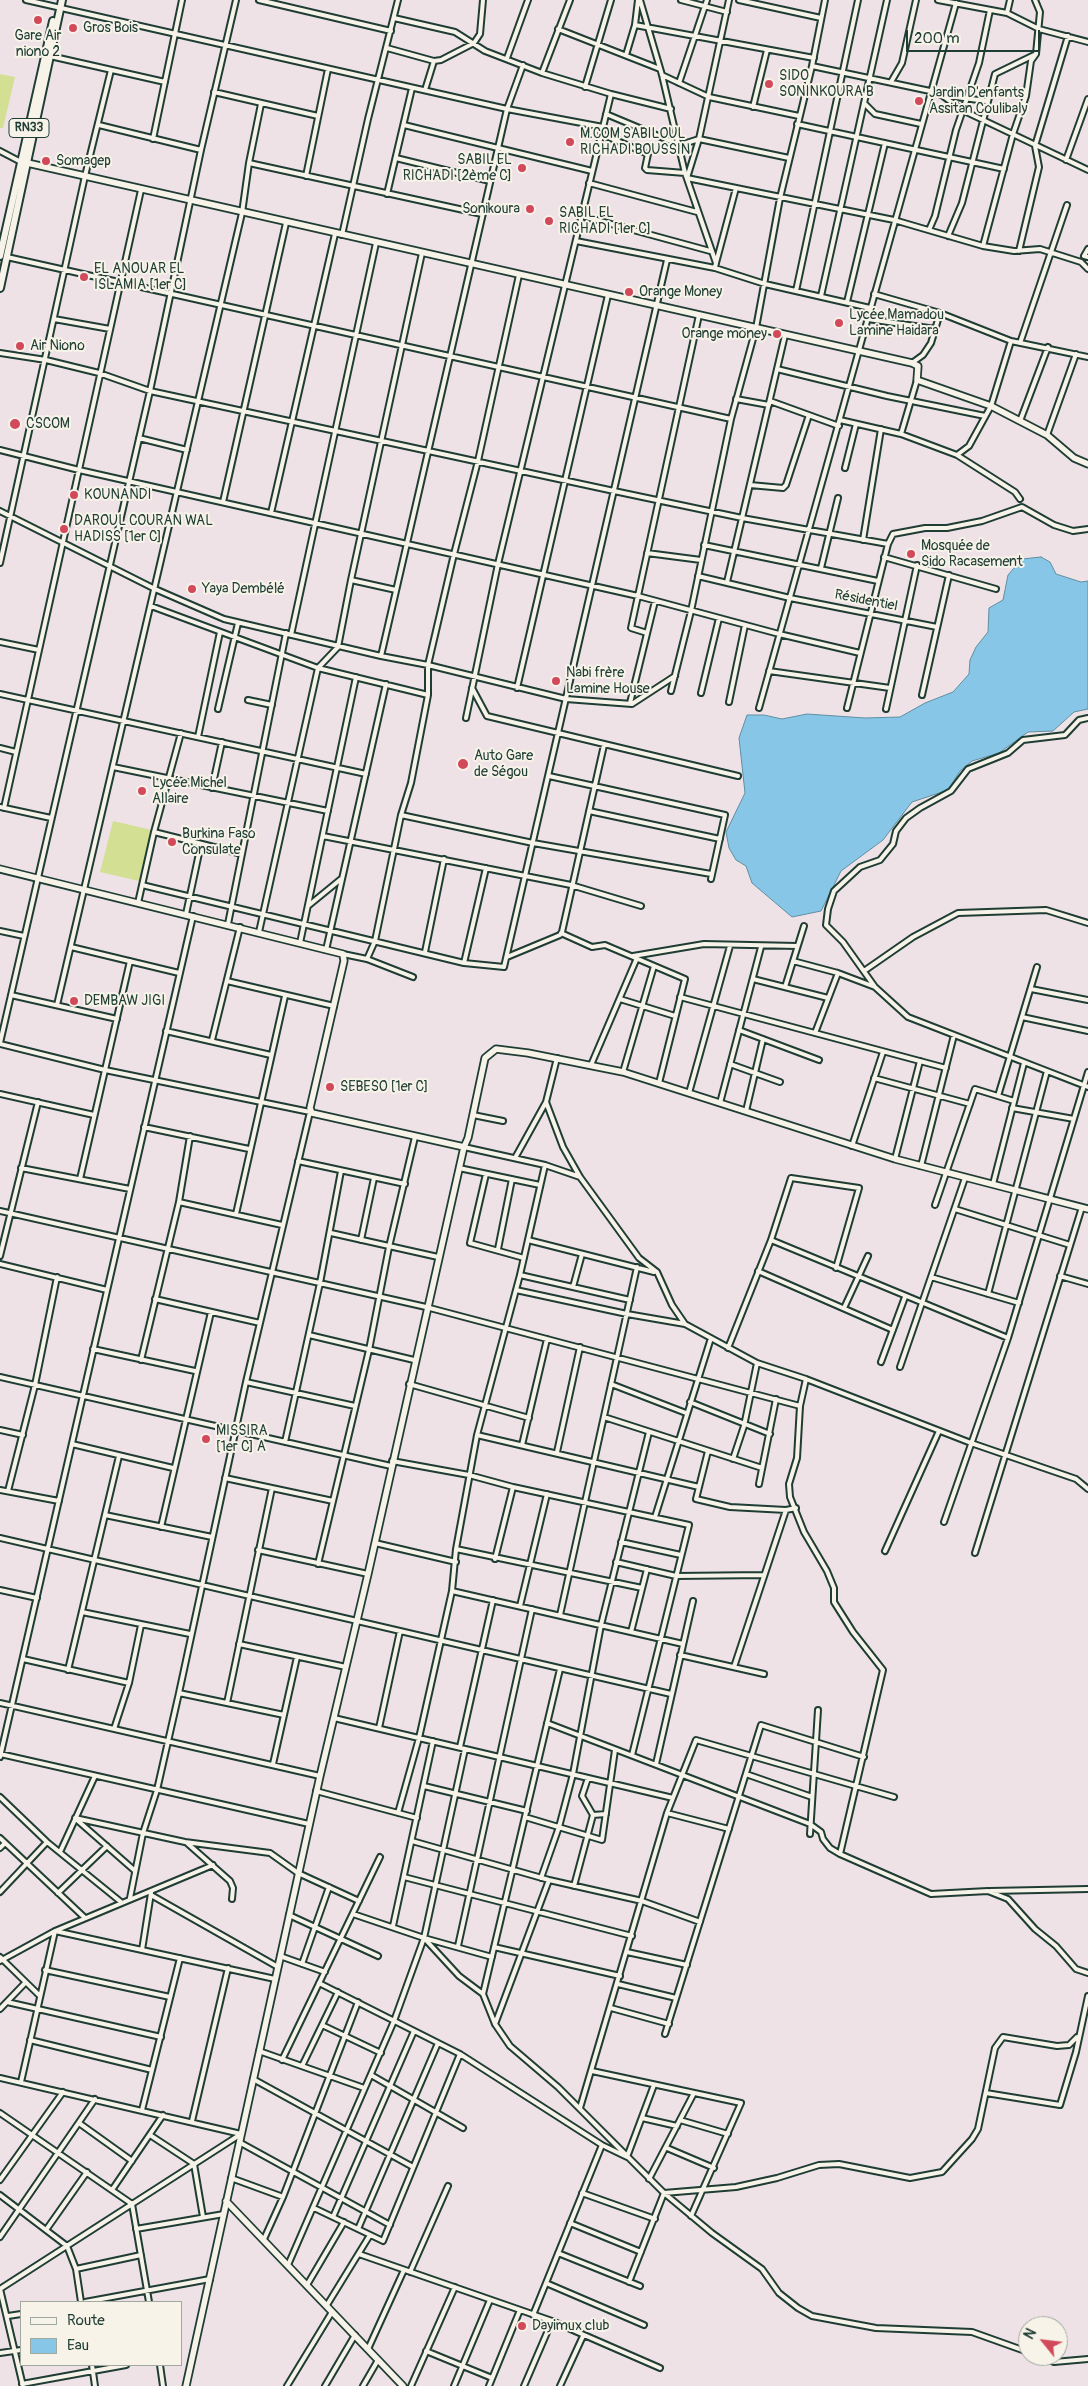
<!DOCTYPE html>
<html>
<head>
<meta charset="utf-8">
<style>
  body { margin:0 }
  #map { position:relative; width:1088px; height:2386px; overflow:hidden; background:#efe2e7; font-family:Pangolin,sans-serif }
  canvas { display:block }
  .legend { position:absolute; left:20px; top:2301px; width:162px; height:65px; box-sizing:border-box; background:#f7f3e8; border:1px solid #a1aaa0; margin:0; padding:6px 9px; list-style:none; font-size:15px; color:#1f3d34 }
  .legend li { display:flex; align-items:center; gap:10px; height:25px }
  .legend b { width:25px; border:1px solid #a1aaa0 }
  .north { position:absolute; left:1018px; top:2316px; width:50px; height:50px; box-sizing:border-box; background:#f7f3e8; border:1px solid #a1aaa0; border-radius:50%; rotate:299deg; font-size:14px; font-weight:700; line-height:20px; text-align:center; color:#1f3d34 }
  .north::after { content:''; display:block; margin:auto; width:18px; height:22px; background:#d1495b; clip-path:polygon(50% 0,100% 100%,50% 72%,0 100%) }
  .scale { position:absolute; left:906px; top:30px; width:134px; height:22px; box-sizing:border-box; border:2px solid #1f3d34; border-top:0; padding-left:6px; font-size:15px; line-height:18px; white-space:nowrap; color:#1f3d34; -webkit-text-stroke:4px #f7f3e8; paint-order:stroke }
</style>
</head>
<body>
<div id="map">
<canvas width="1088" height="2386"></canvas>
<ul class="legend">
<li><b style="height:6px;background:#f7f3e8"></b>Route</li>
<li><b style="height:14px;background:#88c6e8"></b>Eau</li>
</ul>
<div class="north">N</div>
<div class="scale">200 m</div>
</div>
<script>
const context = document.querySelector('canvas').getContext('2d');
context.lineJoin = 'round';
function paint(path, color) { context.fillStyle = color; context.fill(path, 'evenodd'); }
const shape = rows => new Path2D(rows.map(r => 'M' + r).join(''));
function trace(path, color, width, dash) { context.strokeStyle = color; context.lineWidth = width; context.lineCap = dash ? 'butt' : 'round'; context.setLineDash(dash || []); context.stroke(path); }
function drawText(font, color, halo, rows, align = 'center') {
  context.font = font + ' Pangolin,sans-serif'; context.lineWidth = 4; context.setLineDash([]); context.textBaseline = 'middle'; context.strokeStyle = halo; context.fillStyle = color; for (const [text, x, y, turn = 0] of rows) {
    context.save(); context.translate(x, y); context.rotate((+turn || 0) * Math.PI / 180); context.textAlign = isNaN(turn) ? turn : align; if (halo) context.strokeText(text, 0, 0); context.fillText(text, 0, 0); context.restore();
  }
}
const green = shape([
  [0,74,15,77,3,128,0,128],
  [113,821,152,830,139,881,100,872]
]);
const water = shape([
  [1041,557,1050,562,1056,574,1081,582,1088,581,1088,709,1074,712,1053,731,1028,732,999,753,972,761,960,771,948,790,912,802,883,840,841,871,821,911,792,917,752,883,746,866,736,860,729,848,726,832,745,793,739,738,747,715,764,715,782,719,807,714,865,718,900,717,925,703,953,692,969,674,970,660,976,647,988,632,989,608,1003,600,1008,575,1022,559,1041,557]
]);
const street = shape([
  [26,0,507,109,603,127],
  [259,0,391,31],
  [640,0,662,75,685,173,716,263,715,268],
  [681,0,727,12],
  [729,0,699,139,687,178,894,220,983,246,1014,251,1040,249,1081,262,1088,269],
  [739,0,821,18],
  [938,0,1007,13,1039,29,1088,42],
  [1007,13,1010,0],
  [394,18,455,32,485,51,542,73,611,94,671,109],
  [635,25,814,58],
  [558,29,660,69],
  [387,48,434,61,441,60,474,43,480,34,483,0],
  [626,55,635,25,638,0],
  [50,56,165,82],
  [507,58,528,0],
  [812,66,930,91,941,95,986,101],
  [542,73,570,0],
  [662,75,709,97,799,116],
  [891,82,902,63,916,0],
  [679,83,707,0],
  [585,87,611,0],
  [425,90,434,61],
  [214,92,318,116],
  [943,96,962,110,1088,170],
  [864,103,875,114,921,124],
  [753,107,767,50],
  [606,114,680,145,699,139,789,158],
  [797,124,1004,169],
  [99,125,201,150],
  [404,125,592,171],
  [601,134,648,154,645,168,647,170,685,173],
  [153,139,182,0],
  [0,151,21,162],
  [396,158,490,181],
  [1066,160,1088,99],
  [249,163,482,214],
  [306,176,328,69],
  [589,183,697,212],
  [387,194,412,88],
  [582,216,710,251],
  [929,230,935,216,956,130,979,63,990,10],
  [342,235,368,119,398,0],
  [948,236,962,203,995,74,1034,55],
  [576,241,715,268,765,284,870,308],
  [983,246,1013,134,1026,96,1031,61,1036,54,1040,12,1035,0],
  [1088,249,1084,256,1088,257],
  [1019,251,1039,167,1035,146,1068,36],
  [7,257,731,419],
  [716,263,736,188],
  [796,291,858,0],
  [874,294,940,313,1011,341,1088,357],
  [821,296,887,0],
  [847,302,885,143],
  [54,319,110,329],
  [868,319,935,329],
  [1020,343,1067,205],
  [0,353,46,360,99,373,150,391,614,491,742,518,888,544,893,534,925,528,947,528,982,521,1022,507,1054,525,1073,531,1088,529],
  [912,363,923,355,931,343,940,313],
  [777,369,887,396,985,416],
  [736,399,769,405],
  [770,401,839,426],
  [840,420,901,434,957,455,1015,492,1020,499],
  [1020,421,1048,347],
  [901,434,917,380],
  [1047,435,1076,354],
  [139,438,187,450],
  [0,450,79,470,638,596,779,634,860,653],
  [957,455,969,446,991,406,1011,341],
  [845,468,856,424],
  [750,485,783,488,786,485,809,415],
  [223,502,286,223],
  [0,511,155,589,224,619,381,656,428,665,566,699,632,704,675,676],
  [271,513,335,234],
  [863,540,881,429],
  [704,545,878,581],
  [647,553,701,560],
  [884,557,996,589],
  [0,563,85,176,111,70],
  [821,568,838,498],
  [698,576,790,598,937,627],
  [351,580,396,590],
  [727,582,785,335],
  [151,606,318,668,428,695],
  [647,633,631,628,699,315],
  [291,635,376,243],
  [0,642,39,650],
  [381,656,507,109,523,65],
  [769,671,890,688],
  [472,688,487,716,738,776],
  [517,688,608,295],
  [671,691,691,611,731,419,756,328,780,198,812,66,825,0],
  [701,693,719,618],
  [0,694,366,774],
  [922,695,949,575],
  [248,700,272,705],
  [729,702,745,625],
  [630,703,655,601],
  [759,708,956,3],
  [847,708,888,544],
  [218,709,238,623],
  [886,709,917,565],
  [466,718,498,564,611,94],
  [198,737,220,632],
  [0,748,16,752],
  [113,767,328,811],
  [549,776,725,815,711,879],
  [212,788,222,742],
  [0,807,51,818],
  [4,808,141,190],
  [589,811,720,839],
  [401,815,533,843,711,874],
  [154,832,242,854],
  [323,836,571,885,641,906],
  [142,885,464,963,504,967,667,260],
  [138,903,154,832,181,733],
  [308,906,341,879],
  [186,914,201,844],
  [228,924,286,633],
  [0,931,24,936],
  [259,932,318,668,338,647,351,580,422,253],
  [561,933,592,947,605,945,685,979,659,1083],
  [300,943,356,677],
  [71,947,179,973],
  [326,950,386,684],
  [425,952,444,859],
  [343,954,367,959,413,977],
  [633,956,704,944,797,946],
  [507,957,560,935,562,932,604,745],
  [367,959,375,941,401,815,411,783,428,695,428,665,454,554,478,461,519,275],
  [793,961,838,973,875,987,908,1017,1088,1087],
  [464,963,486,868],
  [864,971,913,937,958,913,1046,910,1088,923],
  [753,979,828,998],
  [227,981,334,1006],
  [785,987,804,926],
  [875,987,843,942,826,925,828,909,834,891,860,867,880,860,893,844,896,831,906,818,920,808,951,791,968,769,1008,753,1023,740,1065,735,1079,720,1088,718],
  [1031,989,1088,1000],
  [11,995,117,1019],
  [680,997,946,1068],
  [620,999,675,1016],
  [57,1005,242,213,249,163,261,104],
  [1022,1017,1088,1031],
  [739,1030,819,1060],
  [166,1031,271,1055],
  [815,1033,838,973],
  [212,1040,240,927],
  [0,1043,150,391,201,150,236,0],
  [0,1044,105,1070,310,1112,246,1382,179,1693,157,1790,143,1833,130,1898],
  [730,1064,780,1082],
  [591,1065,637,958],
  [623,1072,654,966],
  [874,1078,970,1104],
  [689,1093,730,946],
  [0,1094,94,1115],
  [998,1096,1037,967],
  [546,1102,563,1147,580,1177,639,1258,657,1272,672,1305,685,1324],
  [720,1103,761,947],
  [1012,1108,1074,1119],
  [746,1111,763,1039],
  [473,1115,503,1121],
  [144,1127,249,1149],
  [852,1146,883,1052],
  [464,1147,545,1165,580,1177],
  [515,1158,546,1102,557,1058],
  [895,1159,920,1061],
  [298,1161,405,1184],
  [921,1166,954,1035],
  [21,1168,130,1189],
  [459,1168,540,1185],
  [486,1174,470,1243,524,1258],
  [80,1179,130,961],
  [993,1184,1024,1063],
  [179,1202,282,1225],
  [935,1205,975,1089,1014,1101],
  [955,1209,1070,1245],
  [0,1211,426,1307,800,1406],
  [236,1214,285,996],
  [331,1233,438,1257],
  [361,1240,374,1178],
  [528,1240,654,1272],
  [771,1240,1008,1338],
  [498,1249,512,1179],
  [0,1256,38,1102],
  [0,1264,107,1290],
  [758,1271,893,1330],
  [520,1275,630,1300],
  [1060,1276,1088,1284],
  [931,1277,1019,1303],
  [573,1287,582,1254],
  [516,1290,627,1314,685,1324,757,1363,806,1379,971,1443,1076,1479,1088,1489],
  [988,1294,1047,1071],
  [155,1299,260,1323],
  [844,1308,868,1256],
  [309,1335,414,1360],
  [728,1348,771,1240,791,1178,859,1188,836,1268],
  [93,1349,195,1371],
  [141,1360,179,1202,190,1136],
  [881,1362,905,1297],
  [900,1367,965,1178],
  [0,1377,391,1466],
  [806,1379,800,1406,797,1458,789,1484,790,1497,804,1532,827,1571,834,1588,834,1602,853,1632,883,1670,840,1854],
  [246,1382,355,1406],
  [409,1384,529,1418],
  [611,1384,686,1413],
  [690,1402,770,1434],
  [604,1417,762,1468],
  [0,1430,23,1435],
  [477,1435,699,1487],
  [285,1442,320,1283,341,1171],
  [72,1444,173,1468],
  [522,1445,547,1339],
  [708,1451,696,1499,730,1507,786,1510,796,1508],
  [557,1452,580,1347],
  [733,1459,744,1426,757,1363],
  [392,1461,469,1475,513,1487,689,1525,632,1755],
  [225,1478,333,1501],
  [759,1484,776,1399],
  [0,1490,59,1501],
  [8,1491,35,1385,57,1277],
  [105,1515,212,1537],
  [655,1517,711,1338],
  [944,1522,1008,1338,1088,1072],
  [161,1527,211,1312],
  [0,1538,671,1694],
  [621,1542,681,1555],
  [375,1543,456,1562],
  [456,1549,642,1588],
  [258,1550,368,1574],
  [885,1551,939,1431],
  [975,1553,1082,1207],
  [495,1559,513,1487],
  [616,1562,676,1576,764,1575],
  [318,1564,369,1350,389,1247,415,1137],
  [0,1590,37,1598],
  [452,1591,683,1644],
  [520,1606,547,1494],
  [82,1612,190,1634],
  [560,1615,637,1267],
  [631,1632,647,1569],
  [239,1644,346,1667],
  [680,1655,764,1674],
  [23,1659,129,1683],
  [734,1667,786,1510],
  [68,1670,119,1456],
  [179,1693,284,1715],
  [0,1703,320,1776],
  [227,1703,272,1488],
  [334,1718,673,1798],
  [547,1723,810,1824,821,1832,823,1839,830,1848,840,1854,931,1894,988,1891,1008,1899,1035,1929,1056,1946,1076,1969,1088,1973],
  [379,1728,400,1631],
  [114,1729,129,1683,141,1625],
  [460,1747,493,1600],
  [0,1754,309,1824],
  [0,1757,193,916],
  [273,1764,297,1657],
  [656,1764,693,1601],
  [746,1774,812,1797],
  [424,1786,527,1811],
  [316,1791,417,1818],
  [0,1797,47,1842,121,1902],
  [398,1813,419,1738,452,1591,456,1549,477,1435,520,1275,545,1165],
  [667,1813,729,1829],
  [593,1815,606,1814],
  [525,1817,602,1840,615,1750],
  [75,1818,185,1842,270,1853,298,1873,359,1901],
  [77,1820,134,1870],
  [810,1834,818,1710],
  [0,1838,85,1918],
  [412,1841,549,1880,642,1901,700,1922],
  [187,1843,230,1881,233,1888,232,1899],
  [0,1848,5,1843],
  [60,1852,95,1776],
  [404,1877,632,1936],
  [541,1878,559,1827,573,1774,601,1625,649,1432],
  [574,1886,593,1815,582,1796,588,1778],
  [990,1891,1088,1889],
  [0,1892,47,1842],
  [58,1893,107,1846],
  [151,1895,278,1967],
  [353,1914,424,1938,492,1957],
  [289,1915,378,1956],
  [393,1926,433,1741],
  [424,1938,459,1976,483,1994,495,2024,510,2046,558,2087,664,2193,712,2233,762,2269,779,2293,798,2308,812,2316,876,2328,972,2332,1028,2352],
  [458,1946,532,1609],
  [494,1947,620,1976],
  [142,1950,151,1893],
  [627,1952,687,1965],
  [280,1956,325,1972],
  [0,1957,40,1996],
  [0,1961,55,1931,213,1865],
  [302,1964,329,1887],
  [45,1970,170,1997],
  [319,1983,460,2054,602,2145,627,2157,654,2085],
  [618,1984,676,1998],
  [483,1994,560,1669],
  [7,2002,161,2037],
  [611,2008,669,2024],
  [0,2009,25,1983],
  [495,2024,549,1880],
  [322,2025,381,2053],
  [665,2034,761,1725,864,1757],
  [30,2040,152,2070],
  [259,2051,364,2088],
  [282,2060,380,1857],
  [302,2066,338,1992],
  [592,2071,741,2103,691,2216],
  [371,2075,463,2128],
  [0,2078,241,2134],
  [253,2079,413,2167],
  [21,2082,55,1931,275,1979],
  [986,2093,1060,2105,1076,2052,1088,1996],
  [580,2108,667,1813,696,1740,894,1797],
  [142,2110,180,1958],
  [0,2113,132,2204,149,2302],
  [642,2118,677,2126],
  [680,2120,728,2134],
  [192,2121,228,1968],
  [79,2123,132,2161],
  [150,2135,194,2164,203,2217],
  [239,2142,390,2225],
  [667,2148,714,2168],
  [231,2178,283,2197],
  [649,2179,694,2093],
  [0,2180,63,2092],
  [112,2190,163,2115],
  [582,2193,655,2219],
  [0,2195,67,2246,76,2269,81,2302],
  [314,2208,383,2241,460,2054],
  [333,2217,414,2031],
  [570,2223,641,2252],
  [136,2229,224,2214],
  [358,2229,438,2043],
  [46,2230,87,2172],
  [0,2237,95,2099],
  [264,2239,283,2197,358,2002],
  [558,2253,640,2286],
  [359,2254,552,2321,660,2368],
  [288,2265,394,2021,424,1938,465,1749],
  [76,2269,141,2255],
  [410,2272,448,2186],
  [629,2282,664,2193,736,2187,777,2178,819,2165,839,2164,910,2178,942,2172,972,2139,978,2129,995,2048,1003,2037,1057,2046,1069,2045,1077,2037],
  [546,2283,644,2325],
  [307,2285,344,2222],
  [0,2289,241,2134],
  [0,2289,23,2386],
  [85,2302,210,2279],
  [327,2305,370,2235],
  [533,2315,602,2145],
  [8,2316,21,2314],
  [368,2349,404,2270],
  [426,2351,492,2378],
  [0,2353,21,2350],
  [1038,2356,1054,2362,1088,2359],
  [92,2365,95,2386],
  [160,2365,163,2386],
  [22,2384,126,2365],
  [287,2386,332,2312],
  [325,2386,355,2335],
  [363,2386,378,2360],
  [411,2386,455,2287],
  [454,2386,490,2300],
  [489,2386,520,2310],
  [524,2386,552,2321],
  [560,2386,583,2336]
]);
const secondary = shape([
  [23,162,912,363,918,366,917,380,991,406,1047,435,1074,458,1088,464],
  [0,869,343,954,344,961,310,1108,312,1113,464,1147,468,1138,485,1058,496,1049,528,1053,623,1072,895,1159,1088,1209],
  [226,2201,403,2386],
  [186,2386,320,1776,368,1574,464,1147]
]);
const primary = shape([
  [0,256,53,21],
  [0,288,62,0]
]);
const markers = [
  [38,20,5,"#d1495b"],
  [73,28,5,"#d1495b"],
  [769,84,5,"#d1495b"],
  [919,101,5,"#d1495b"],
  [570,142,5,"#d1495b"],
  [46,161,5,"#d1495b"],
  [522,168,5,"#d1495b"],
  [530,209,5,"#d1495b"],
  [549,221,5,"#d1495b"],
  [84,277,5,"#d1495b"],
  [629,292,5,"#d1495b"],
  [839,323,5,"#d1495b"],
  [777,334,5,"#d1495b"],
  [20,346,5,"#d1495b"],
  [15,424,6,"#d1495b"],
  [74,495,5,"#d1495b"],
  [64,529,5,"#d1495b"],
  [911,554,5,"#d1495b"],
  [192,589,5,"#d1495b"],
  [556,681,5,"#d1495b"],
  [463,764,6,"#d1495b"],
  [142,791,5,"#d1495b"],
  [172,842,5,"#d1495b"],
  [74,1001,5,"#d1495b"],
  [330,1087,5,"#d1495b"],
  [206,1439,5,"#d1495b"],
  [522,2326,5,"#d1495b"]
];
const shields = [
  [29,128,40]
];
const shieldNames = [
  ["RN33",29,128]
];
const poiNames = [
  ["Gros Bois",83,28],
  ["Gare Air",38,36,"center"],
  ["niono 2",38,52,"center"],
  ["SIDO",779,76],
  ["SONINKOURA B",779,92],
  ["Jardin D'enfants",929,93],
  ["Assitan Coulibaly",929,109],
  ["M.COM SABILOUL",580,134],
  ["RICHADI BOUSSIN",580,150],
  ["SABIL EL",512,160,"right"],
  ["RICHADI [2ème C]",512,176,"right"],
  ["Somagep",56,161],
  ["Sonikoura",520,209,"right"],
  ["SABIL EL",559,213],
  ["RICHADI [1er C]",559,229],
  ["EL ANOUAR EL",94,269],
  ["ISLAMIA [1er C]",94,285],
  ["Orange Money",639,292],
  ["Lycée Mamadou",849,315],
  ["Lamine Haidara",849,331],
  ["Orange money",767,334,"right"],
  ["Air Niono",30,346],
  ["CSCOM",26,424],
  ["KOUNANDI",84,495],
  ["DAROUL COURAN WAL",74,521],
  ["HADISS [1er C]",74,537],
  ["Mosquée de",921,546],
  ["Sido Racasement",921,562],
  ["Yaya Dembélé",202,589],
  ["Nabi frère",566,673],
  ["Lamine House",566,689],
  ["Auto Gare",474,756],
  ["de Ségou",474,772],
  ["Lycée Michel",152,783],
  ["Allaire",152,799],
  ["Burkina Faso",182,834],
  ["Consulate",182,850],
  ["DEMBAW JIGI",84,1001],
  ["SEBESO [1er C]",340,1087],
  ["MISSIRA",216,1431],
  ["[1er C] A",216,1447],
  ["Dayimux club",532,2326]
];
const streetNames = [
  ["Résidentiel",866,601,11]
];
paint(green, '#d3e093');
paint(water, '#88c6e8');
trace(water, '#5e8fa0', 1);
trace(street, '#1f3d34', 8);
trace(secondary, '#1f3d34', 9);
trace(primary, '#1f3d34', 10);
trace(street, '#f7f3e8', 4);
trace(secondary, '#f7f3e8', 5.5);
trace(primary, '#f7f3e8', 6);
for (const [x, y, r, color] of markers) { const dot = new Path2D(); dot.arc(x, y, r, 0, 2 * Math.PI); context.fillStyle = color; context.fill(dot); trace(dot, '#f7f3e8', 2); }
for (const [x, y, w] of shields) { const box = new Path2D(); box.roundRect(x - w / 2, y - 9.5, w, 19, 4); context.fillStyle = '#f7f3e8'; context.fill(box); trace(box, '#1f3d34', 1); }
drawText('bold 12px', '#1f3d34', null, shieldNames);
drawText('14px', '#1f3d34', '#f7f3e8', poiNames, 'left');
drawText('14px', '#1f3d34', '#f7f3e8', streetNames);
</script>
</body>
</html>
